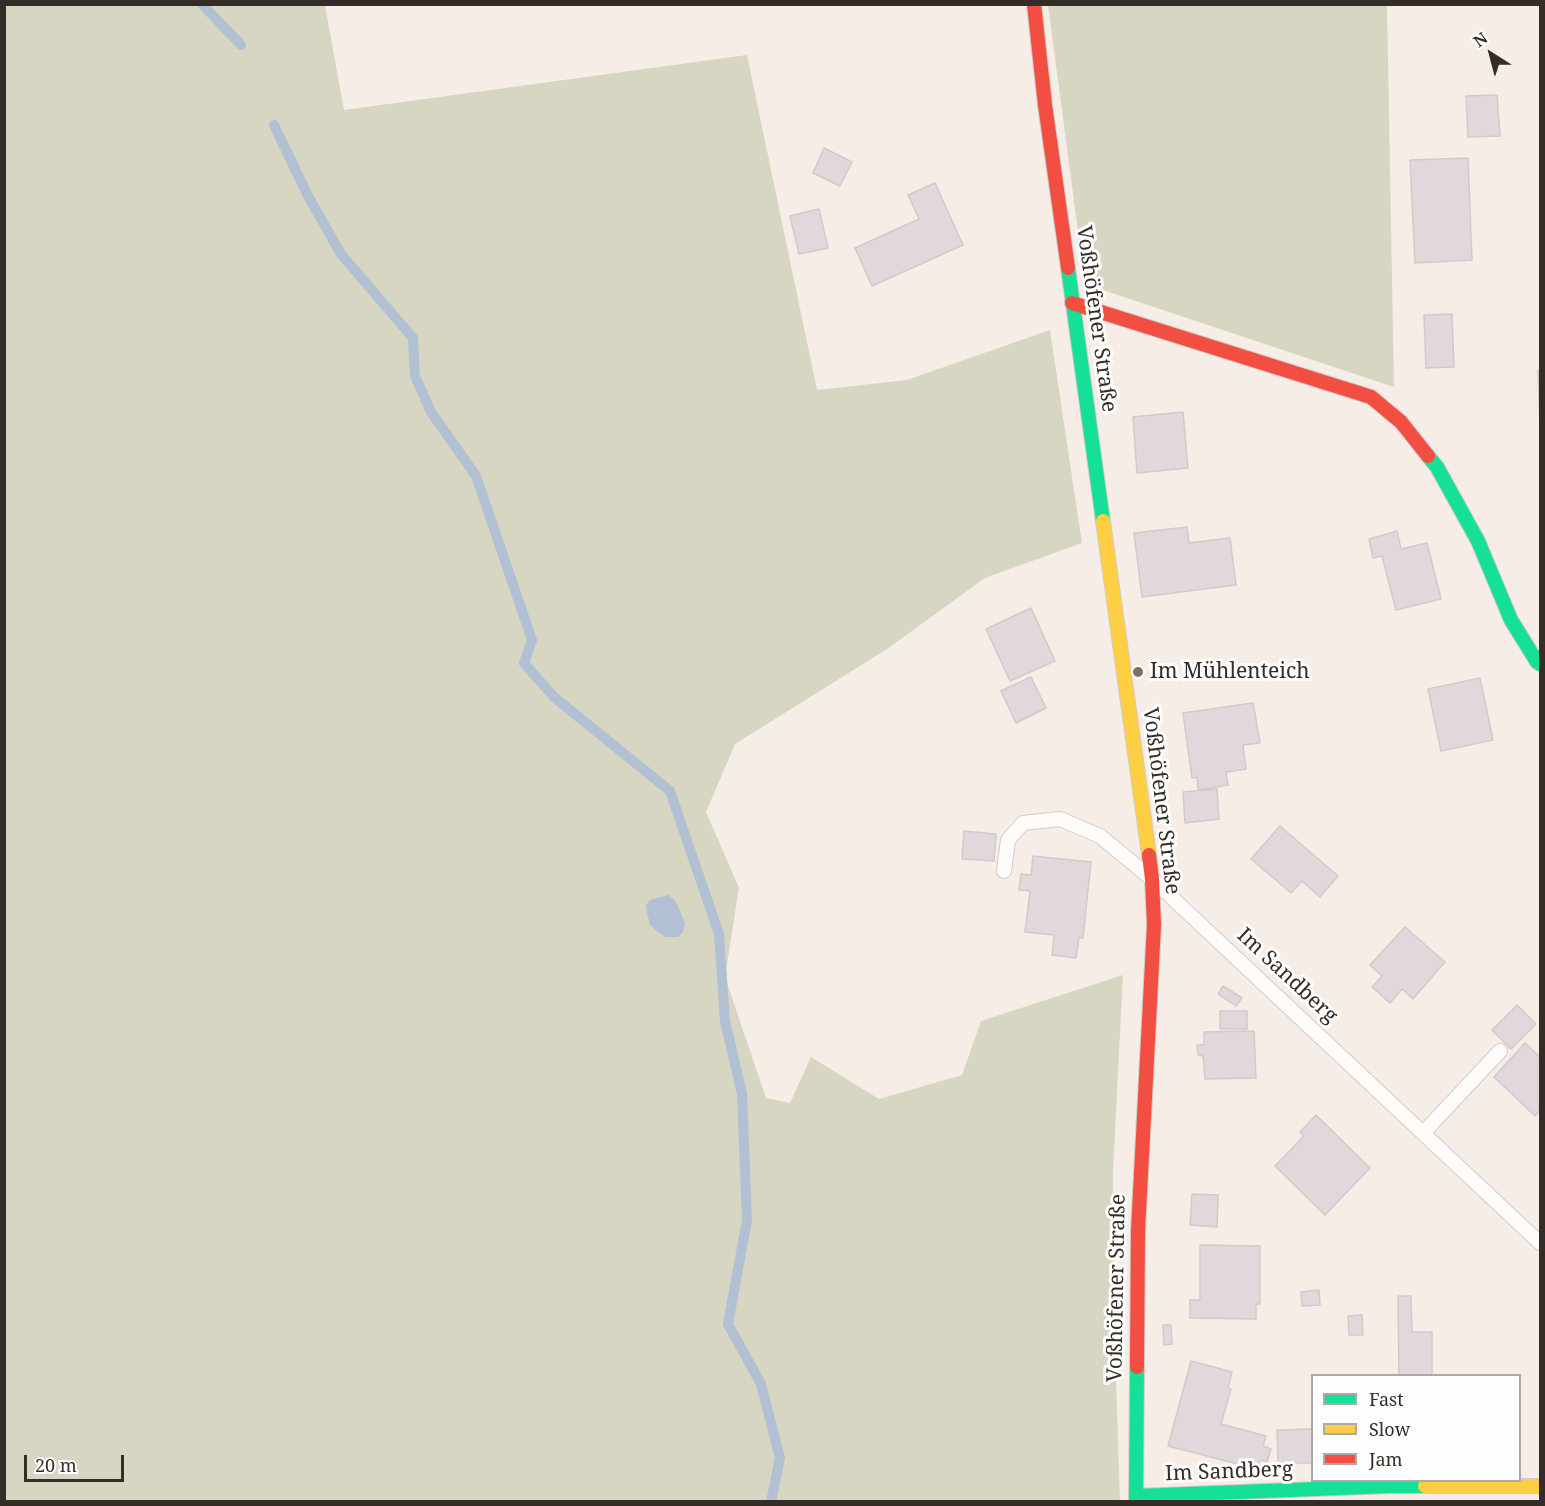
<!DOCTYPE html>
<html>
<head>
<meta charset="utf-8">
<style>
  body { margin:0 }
  #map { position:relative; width:1545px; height:1506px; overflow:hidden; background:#f7ede7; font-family:"Noto Serif",serif }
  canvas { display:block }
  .frame { position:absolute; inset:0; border:6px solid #342c26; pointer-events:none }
  .legend { position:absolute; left:1311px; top:1374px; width:210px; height:108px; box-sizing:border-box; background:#fdfdfd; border:2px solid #ada9a7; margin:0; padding:8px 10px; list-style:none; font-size:18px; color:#342c26 }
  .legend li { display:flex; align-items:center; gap:12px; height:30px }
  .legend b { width:30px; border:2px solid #ada9a7 }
  .north { position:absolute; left:1461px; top:24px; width:60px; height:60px; -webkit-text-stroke:4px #fdfdfd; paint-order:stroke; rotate:324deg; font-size:16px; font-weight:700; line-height:24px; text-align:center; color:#342c26 }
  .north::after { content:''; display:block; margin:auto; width:21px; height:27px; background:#342c26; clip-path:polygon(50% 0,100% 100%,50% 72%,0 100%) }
  .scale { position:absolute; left:24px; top:1455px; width:100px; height:27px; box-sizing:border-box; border:3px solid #342c26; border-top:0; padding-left:8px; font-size:18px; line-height:21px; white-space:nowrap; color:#342c26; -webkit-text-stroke:4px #fdfdfd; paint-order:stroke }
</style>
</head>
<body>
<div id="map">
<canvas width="1545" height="1506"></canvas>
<div class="frame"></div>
<ul class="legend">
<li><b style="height:8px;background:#16e098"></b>Fast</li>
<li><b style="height:8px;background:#ffcf43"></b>Slow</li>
<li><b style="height:8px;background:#f24e42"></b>Jam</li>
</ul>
<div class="north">N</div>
<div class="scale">20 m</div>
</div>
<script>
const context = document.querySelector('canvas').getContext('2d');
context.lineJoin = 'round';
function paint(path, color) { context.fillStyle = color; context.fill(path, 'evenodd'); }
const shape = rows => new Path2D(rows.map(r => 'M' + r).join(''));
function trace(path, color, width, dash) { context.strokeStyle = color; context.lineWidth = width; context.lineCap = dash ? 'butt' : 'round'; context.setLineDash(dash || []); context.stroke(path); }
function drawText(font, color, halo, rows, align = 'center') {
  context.font = font + ' "Noto Serif",serif'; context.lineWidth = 6; context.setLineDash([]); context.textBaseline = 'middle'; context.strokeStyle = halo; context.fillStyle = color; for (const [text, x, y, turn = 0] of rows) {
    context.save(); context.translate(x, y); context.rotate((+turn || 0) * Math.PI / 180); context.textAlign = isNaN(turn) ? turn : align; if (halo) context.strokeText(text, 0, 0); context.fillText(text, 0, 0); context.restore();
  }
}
const green = shape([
  [5,5,325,5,344,110,747,55,817,390,907,380,1050,330,1082,543,985,578,887,649,735,744,706,812,739,888,725,977,766,1098,790,1103,811,1057,879,1099,962,1075,981,1021,1123,975,1113,1172,1114,1318,1120,1501,5,1502],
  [1048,5,1387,5,1394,387,1085,284]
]);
const water = shape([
  [668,895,675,900,685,923,683,932,678,937,666,937,658,932,650,925,647,912,646,905,650,900]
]);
const stream = shape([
  [202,4,241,45],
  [274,125,308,196,341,254,413,338,415,376,431,412,476,476,532,640,524,663,554,697,670,791,719,934,725,1021,742,1094,747,1220,728,1324,761,1384,780,1458,771,1502]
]);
const building = shape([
  [1497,95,1500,136,1468,137,1466,96,1497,95],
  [824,148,852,162,840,186,813,173,824,148],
  [1468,158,1472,260,1415,263,1410,160,1468,158],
  [935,183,963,245,872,286,855,248,919,219,908,195,935,183],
  [819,209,828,248,799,254,790,216,819,209],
  [1452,314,1454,367,1426,368,1424,315,1452,314],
  [1538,370,1540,370,1540,431,1538,370],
  [1183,412,1188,468,1137,473,1133,417,1183,412],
  [1187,527,1189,543,1230,538,1236,585,1142,597,1134,533,1187,527],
  [1397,531,1401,549,1427,543,1441,599,1396,610,1382,556,1373,558,1369,539,1397,531],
  [1031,608,1055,661,1010,681,986,629,1031,608],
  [1031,677,1046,708,1016,723,1001,691,1031,677],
  [1480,678,1493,740,1441,751,1428,689,1480,678],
  [1253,703,1260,743,1243,745,1246,769,1226,772,1228,785,1198,790,1197,777,1192,778,1183,713,1253,703],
  [1217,789,1219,819,1185,823,1183,792,1217,789],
  [1280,826,1338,876,1320,897,1302,881,1291,893,1251,859,1280,826],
  [964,831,996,834,994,861,962,859,964,831],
  [1033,856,1091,862,1083,938,1079,938,1076,958,1052,955,1054,935,1025,932,1030,891,1019,890,1021,874,1031,875,1033,856],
  [1405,927,1445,962,1413,999,1402,989,1390,1003,1372,987,1382,976,1370,965,1405,927],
  [1223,986,1242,998,1236,1006,1218,994,1223,986],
  [1517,1005,1536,1024,1511,1049,1492,1030,1517,1005],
  [1220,1011,1247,1011,1247,1029,1220,1029,1220,1011],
  [1254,1031,1256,1078,1205,1079,1203,1056,1198,1055,1197,1045,1204,1045,1204,1032,1254,1031],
  [1525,1043,1540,1057,1540,1110,1535,1116,1494,1077,1525,1043],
  [1316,1115,1370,1168,1325,1215,1275,1166,1304,1136,1300,1132,1316,1115],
  [1192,1194,1218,1195,1217,1227,1190,1225,1192,1194],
  [1200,1245,1260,1246,1260,1304,1256,1304,1256,1319,1190,1318,1190,1300,1200,1300,1200,1245],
  [1319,1290,1320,1305,1302,1306,1301,1292,1319,1290],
  [1398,1296,1411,1296,1412,1332,1432,1332,1432,1376,1399,1376,1398,1296],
  [1362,1315,1363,1335,1349,1335,1348,1316,1362,1315],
  [1163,1325,1171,1325,1172,1344,1164,1345,1163,1325],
  [1191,1361,1232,1372,1228,1388,1231,1389,1221,1424,1266,1436,1263,1446,1271,1449,1267,1462,1260,1460,1257,1469,1168,1446,1191,1361],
  [1312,1429,1312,1463,1278,1463,1277,1430,1312,1429]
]);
const lane = shape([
  [1004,871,1008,840,1023,823,1060,819,1100,836,1152,879,1540,1243],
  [1423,1133,1500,1051]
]);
const fast = shape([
  [1068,268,1103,521],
  [1428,456,1437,467,1478,541,1511,620,1537,662,1540,664],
  [1136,1496,1392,1486,1425,1486],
  [1136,1502,1137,1367]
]);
const slow = shape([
  [1103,521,1149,855],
  [1425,1486,1540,1486]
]);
const jam = shape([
  [1034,4,1045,105,1068,268],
  [1072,303,1371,397,1401,422,1428,456],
  [1137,1367,1138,1231,1154,925,1152,879,1149,855]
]);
const markers = [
  [1138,672,6,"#78706a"]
];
const streetNames = [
  ["Voßhöfener Straße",1096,319,82],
  ["Voßhöfener Straße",1161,801,83],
  ["Im Sandberg",1287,976,43],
  ["Voßhöfener Straße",1117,1288,-89],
  ["Im Sandberg",1229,1472,-2]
];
const poiNames = [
  ["Im Mühlenteich",1150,672]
];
paint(green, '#d7d6c2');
paint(water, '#b2c0d3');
trace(stream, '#b2c0d3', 10);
paint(building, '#e1d8db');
trace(building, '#d1caca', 1.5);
trace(lane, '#d3cbc6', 16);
trace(fast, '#d3cbc6', 16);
trace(slow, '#d3cbc6', 16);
trace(jam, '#d3cbc6', 16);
trace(lane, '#fefcfb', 14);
trace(fast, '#16e098', 14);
trace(slow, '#ffcf43', 14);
trace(jam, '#f24e42', 14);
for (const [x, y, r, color] of markers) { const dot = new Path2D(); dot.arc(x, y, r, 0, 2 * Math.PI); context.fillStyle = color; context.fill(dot); trace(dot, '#fdfdfd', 2); }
drawText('21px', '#342c26', '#fdfdfd', streetNames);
drawText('21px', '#342c26', '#fdfdfd', poiNames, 'left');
</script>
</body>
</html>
